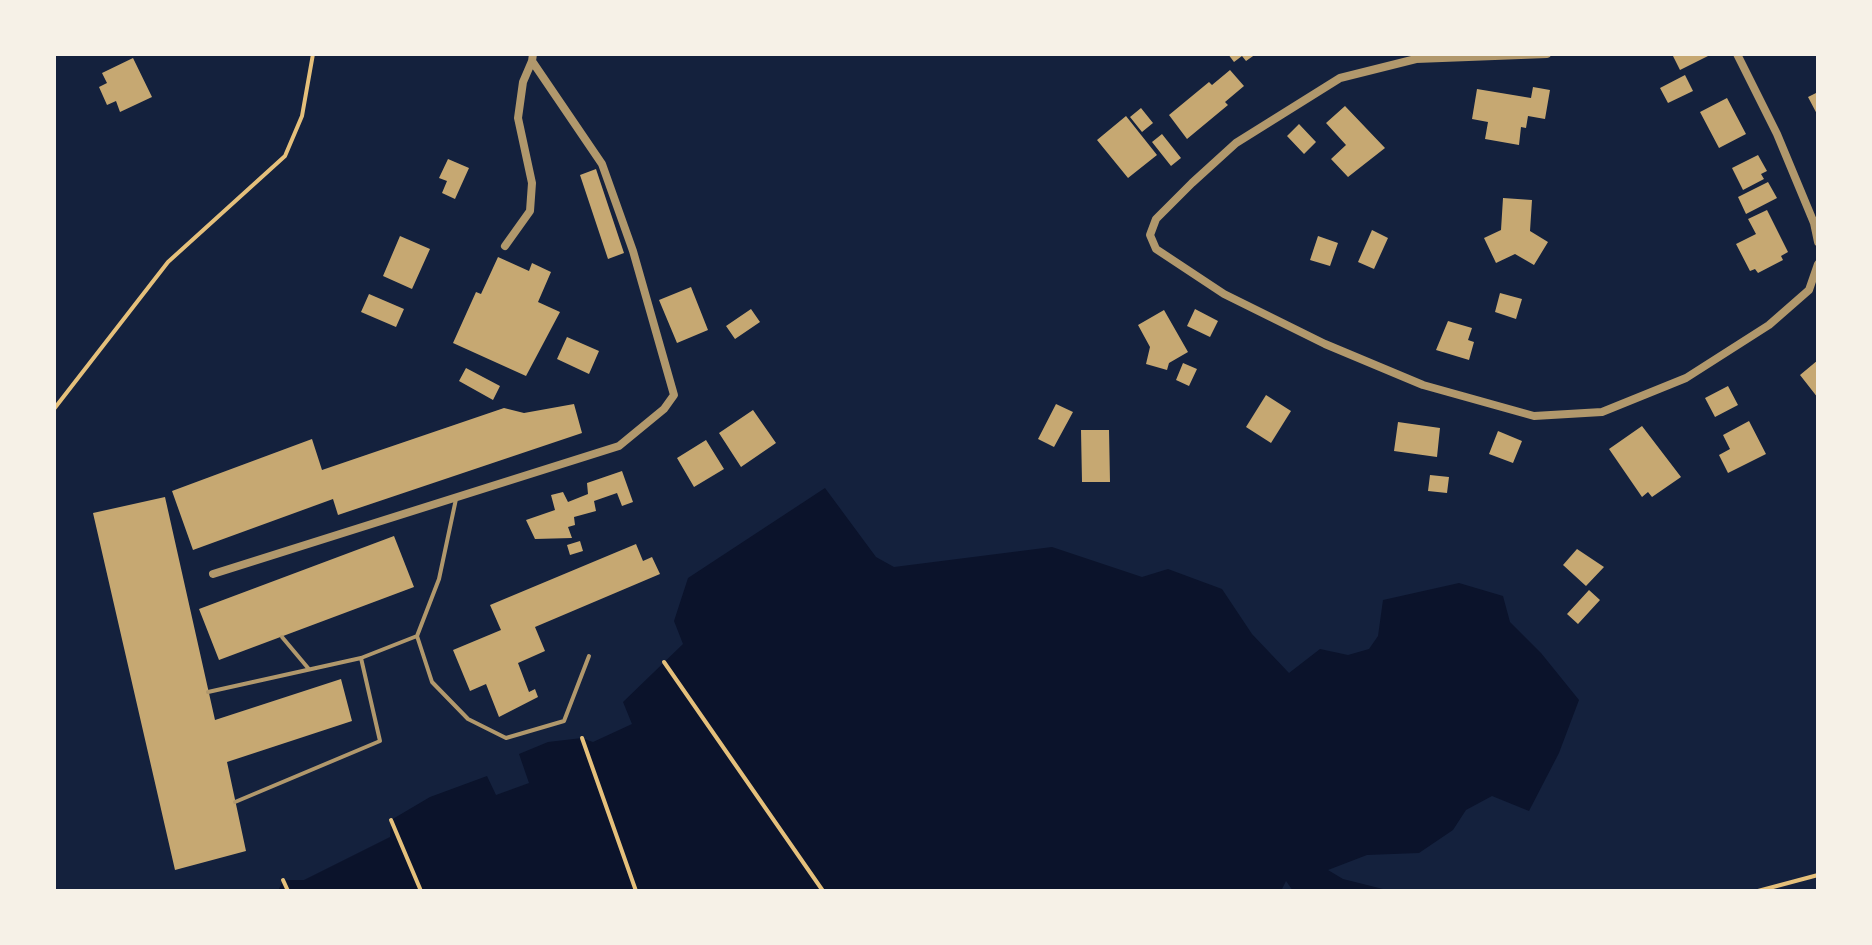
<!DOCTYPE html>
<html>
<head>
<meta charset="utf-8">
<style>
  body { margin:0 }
  #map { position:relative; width:1872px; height:945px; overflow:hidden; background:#14213d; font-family:"Roboto Condensed",sans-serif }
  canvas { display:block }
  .frame { position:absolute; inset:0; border:56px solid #f6f1e7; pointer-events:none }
</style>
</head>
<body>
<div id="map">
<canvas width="1872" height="945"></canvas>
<div class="frame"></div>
</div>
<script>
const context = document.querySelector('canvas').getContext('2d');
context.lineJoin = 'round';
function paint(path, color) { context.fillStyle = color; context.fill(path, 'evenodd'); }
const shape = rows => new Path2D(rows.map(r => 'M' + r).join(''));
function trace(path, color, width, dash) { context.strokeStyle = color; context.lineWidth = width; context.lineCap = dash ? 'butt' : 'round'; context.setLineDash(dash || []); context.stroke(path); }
const water = shape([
  [825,488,876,557,894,567,1052,547,1142,577,1168,569,1222,589,1252,634,1289,673,1320,649,1348,655,1369,649,1378,636,1383,600,1459,583,1503,596,1510,622,1541,653,1579,700,1559,753,1529,811,1492,796,1466,810,1453,830,1419,853,1367,855,1328,870,1343,879,1391,891,1293,891,1286,881,1281,891,278,891,283,880,304,880,390,837,391,820,430,797,487,776,496,795,529,783,519,754,548,742,582,738,593,742,632,724,623,702,683,644,674,621,688,578]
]);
const building = shape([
  [1228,54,1256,54,1246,61,1242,56,1234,62],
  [1672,54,1707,54,1708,56,1680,70],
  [133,58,152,97,120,112,116,101,107,105,99,87,107,83,102,73],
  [1230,70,1244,86,1225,102,1228,105,1187,139,1169,115,1209,82,1212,85],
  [1685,75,1693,91,1668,103,1660,88],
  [1533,87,1550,90,1545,119,1528,116,1526,128,1521,127,1519,145,1485,139,1488,122,1472,119,1477,89,1531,98],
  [1818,92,1818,116,1808,97],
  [1727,98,1746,134,1719,148,1700,112],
  [1345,106,1385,148,1348,177,1331,159,1346,145,1326,123],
  [1141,108,1153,123,1142,132,1130,117],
  [1126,116,1157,155,1128,178,1097,140],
  [1299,124,1316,142,1304,154,1287,136],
  [1162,134,1181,158,1171,166,1152,142],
  [1758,155,1767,171,1761,174,1764,179,1743,190,1732,168],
  [448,159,469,168,455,199,442,193,447,181,439,178],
  [596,169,624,253,608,259,580,175],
  [1768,182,1777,198,1746,214,1738,197],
  [1503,198,1532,200,1530,231,1548,242,1534,265,1515,254,1496,263,1484,238,1501,230],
  [1767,210,1788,252,1781,256,1783,260,1758,273,1755,269,1750,271,1736,244,1756,234,1748,219],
  [1372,230,1388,238,1374,269,1358,262],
  [400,236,430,249,412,289,383,276],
  [1318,236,1338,243,1330,266,1310,260],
  [498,257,529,271,532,263,551,272,538,302,560,312,526,376,453,343,476,292,481,294],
  [691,287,708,330,677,343,659,300],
  [1500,293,1522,299,1516,319,1495,312],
  [369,294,404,309,396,327,361,312],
  [751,309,760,322,735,339,726,326],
  [1195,309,1218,321,1210,337,1187,326],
  [1164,310,1188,352,1169,363,1167,370,1146,364,1150,347,1138,325],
  [1448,321,1472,328,1468,340,1474,342,1469,360,1436,350],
  [567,337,599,351,589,374,557,359],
  [1818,360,1818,398,1800,375],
  [1183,363,1197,369,1189,386,1176,380],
  [466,368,500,386,493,400,459,381],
  [1728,386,1738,405,1715,417,1705,398],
  [1266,395,1291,411,1271,443,1246,427],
  [574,404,582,433,338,515,333,499,193,550,172,491,312,439,322,470,504,408,524,413],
  [1056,404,1073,412,1054,447,1038,439],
  [753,410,776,443,741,467,719,433],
  [1749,421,1766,454,1728,473,1719,455,1730,449,1723,435],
  [1398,422,1440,428,1437,457,1394,451],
  [1642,426,1681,477,1652,497,1648,492,1642,497,1609,449],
  [1081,430,1109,430,1110,482,1082,482],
  [1498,431,1522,441,1513,463,1489,454],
  [706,440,724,469,694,487,677,458],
  [622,471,633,502,622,506,617,493,594,501,596,511,574,517,575,525,568,527,572,538,535,539,526,520,555,510,551,495,563,492,568,502,588,494,587,483],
  [1430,475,1449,477,1447,493,1428,491],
  [165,497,215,720,341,679,352,721,227,762,246,851,175,870,93,513],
  [394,536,414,587,219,660,199,609],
  [580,541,583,551,570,555,567,545],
  [636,544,643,561,652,557,660,574,535,627,545,651,518,663,529,692,535,689,538,697,499,717,486,684,470,691,453,650,501,630,490,605],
  [1577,549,1604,567,1586,586,1563,565],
  [1589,590,1600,600,1578,624,1567,614]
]);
const path = shape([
  [54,409,168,262,285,156,302,116,313,54],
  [664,662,823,891],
  [582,738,636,891],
  [391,820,421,891],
  [283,880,288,891],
  [1758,891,1818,875]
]);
const service = shape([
  [417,636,432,682,468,719,506,738,564,721,589,656],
  [282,637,308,668],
  [208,692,361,658],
  [235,802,380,741,361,658,417,636,439,579,456,499]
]);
const minor = shape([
  [1547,54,1416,59,1340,78,1236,143,1192,183,1156,219,1150,235,1156,249,1224,294,1325,344,1423,385,1534,416,1602,412,1686,378,1769,325,1809,290,1818,264],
  [1737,54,1777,134,1814,223,1818,242],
  [505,246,530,211,532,183,518,118,523,82,532,61],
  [213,574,619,446,664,409,674,395,633,251,602,164,532,61,533,54]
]);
paint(water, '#0b132b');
paint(building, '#c6a872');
trace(path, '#e5c07b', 4);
trace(service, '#b1986c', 4);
trace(minor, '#b1986c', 8);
</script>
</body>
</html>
